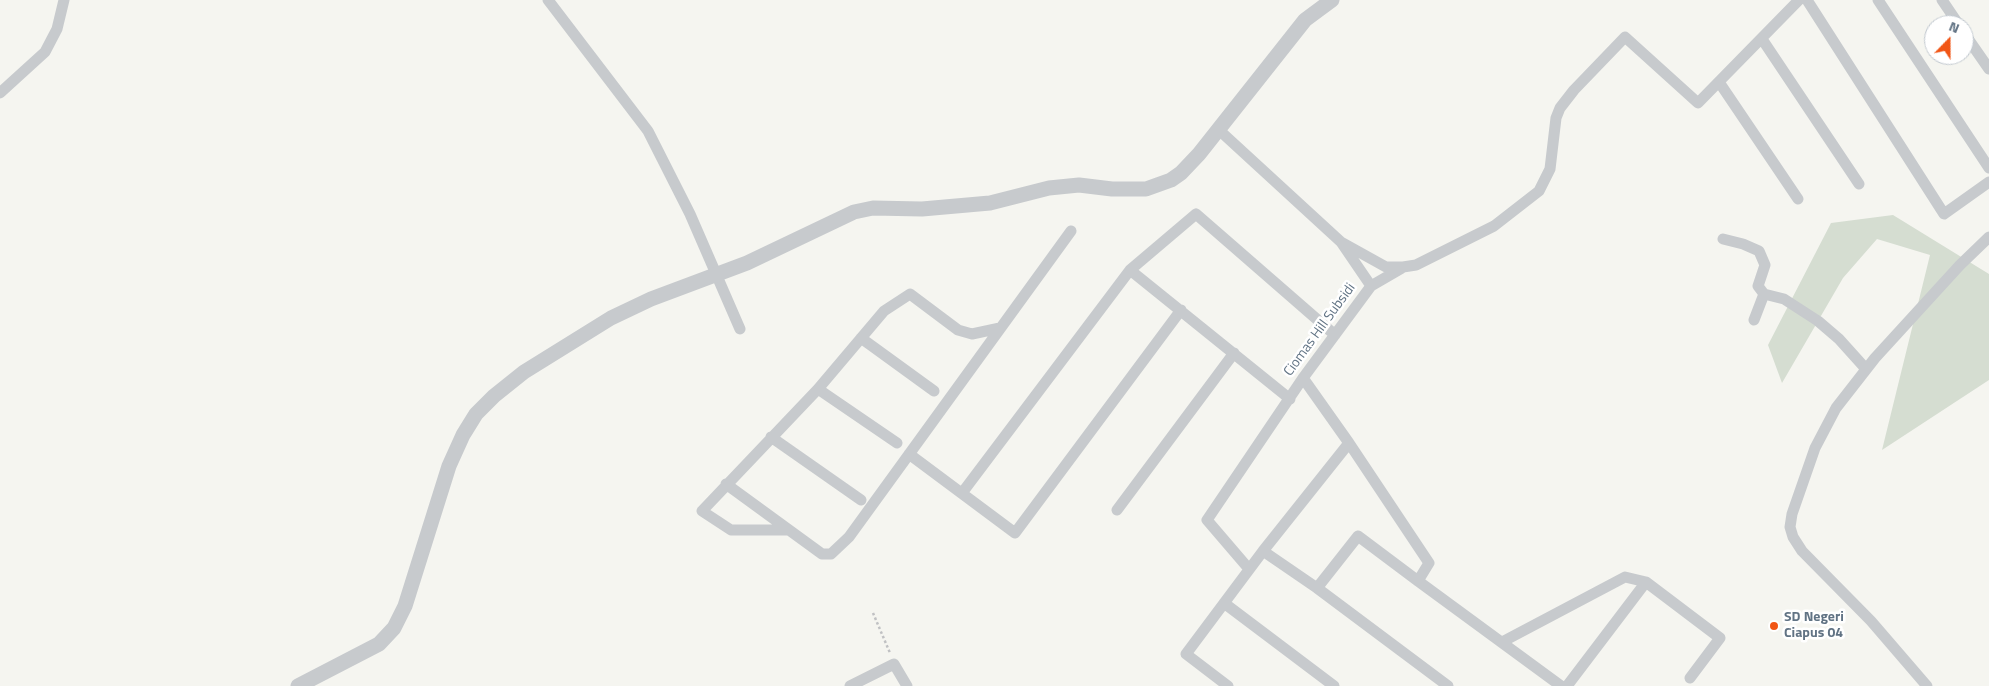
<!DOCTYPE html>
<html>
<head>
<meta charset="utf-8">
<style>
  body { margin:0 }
  #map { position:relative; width:1989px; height:686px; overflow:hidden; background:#f5f5f0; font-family:"Titillium Web",sans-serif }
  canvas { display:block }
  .north { position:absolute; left:1924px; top:15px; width:50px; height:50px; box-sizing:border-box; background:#fff; border:1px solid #c0c7ce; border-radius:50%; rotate:22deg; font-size:14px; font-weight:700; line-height:20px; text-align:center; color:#617384 }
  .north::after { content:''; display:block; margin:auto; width:18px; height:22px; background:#f15515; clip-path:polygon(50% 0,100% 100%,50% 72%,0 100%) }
</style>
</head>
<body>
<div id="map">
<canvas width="1989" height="686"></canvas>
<div class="north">N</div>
</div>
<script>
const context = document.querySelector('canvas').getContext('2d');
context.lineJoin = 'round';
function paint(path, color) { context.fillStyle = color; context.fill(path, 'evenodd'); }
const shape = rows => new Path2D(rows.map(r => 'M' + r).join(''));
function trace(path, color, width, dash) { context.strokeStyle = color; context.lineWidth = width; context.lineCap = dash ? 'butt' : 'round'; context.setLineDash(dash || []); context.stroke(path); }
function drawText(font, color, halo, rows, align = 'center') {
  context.font = font + ' "Titillium Web",sans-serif'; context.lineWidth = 5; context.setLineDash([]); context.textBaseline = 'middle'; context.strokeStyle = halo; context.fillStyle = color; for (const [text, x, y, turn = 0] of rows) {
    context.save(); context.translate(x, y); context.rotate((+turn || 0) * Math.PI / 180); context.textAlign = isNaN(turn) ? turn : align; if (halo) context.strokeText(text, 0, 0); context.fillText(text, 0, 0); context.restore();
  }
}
const green = shape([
  [1893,215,1989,274,1989,380,1882,450,1930,255,1877,239,1843,278,1782,383,1768,345,1831,223]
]);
const path = shape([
  [873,613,890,653]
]);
const minor = shape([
  [548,0,648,131,690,214,740,329],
  [1807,0,1944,214,1989,182],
  [1878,0,1989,168],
  [1942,0,1959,25],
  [1964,33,1989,69],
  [1762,39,1859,184],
  [1719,82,1798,199],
  [0,93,45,52,57,29,64,0],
  [1219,130,1341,242,1371,286],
  [1723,239,1743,244,1759,251,1765,265,1758,286,1764,294,1784,299,1818,321,1839,339,1866,369],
  [1341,242,1386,267,1403,267,1416,265,1494,226,1539,191,1550,169,1556,118,1560,108,1574,90,1625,37,1698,103,1799,0],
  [1130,270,1290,399],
  [1754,320,1764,294],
  [861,338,934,391],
  [1303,378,1349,443,1429,563,1418,581,1358,536,1317,588,1448,686],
  [818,389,897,443],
  [771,437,861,500],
  [909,454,1015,533,1181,310],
  [726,484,822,554,831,554,849,537,1071,231],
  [962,493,1130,270,1196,214,1335,335],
  [1117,510,1234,353],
  [788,530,731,530,702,511,818,389,884,311,910,294,958,330,972,334,1000,328],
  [1263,551,1317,588],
  [1249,569,1207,520,1303,378,1371,286,1402,268],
  [1418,581,1561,686],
  [1224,603,1334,686],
  [1502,642,1625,577,1646,582,1720,638,1690,678],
  [850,686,894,664,907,686],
  [1228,686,1186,654,1263,551,1349,443],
  [1567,686,1646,582],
  [1927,686,1871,621,1802,551,1793,537,1790,527,1792,514,1815,448,1836,408,1875,358,1960,265,1989,237]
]);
const tertiary = shape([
  [298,686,379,644,394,628,405,606,449,466,463,435,476,414,494,396,524,372,611,318,651,299,747,263,854,212,873,208,922,209,990,203,1049,188,1079,185,1112,189,1146,189,1171,180,1181,173,1199,154,1305,20,1332,0]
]);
const markers = [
  [1774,626,5,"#f15515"]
];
const streetNames = [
  ["Ciomas Hill Subsidi",1320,330,-54]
];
const poiNames = [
  ["SD Negeri",1784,618],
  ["Ciapus 04",1784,634]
];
paint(green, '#d5ddd1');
trace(path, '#c0c1c3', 2.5, [2.5, 2.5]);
trace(minor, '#c7cacd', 11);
trace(tertiary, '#c7cacd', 15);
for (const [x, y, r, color] of markers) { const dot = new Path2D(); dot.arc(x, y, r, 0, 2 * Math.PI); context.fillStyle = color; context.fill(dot); trace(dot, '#fff', 2); }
drawText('14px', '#617384', '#fff', streetNames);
drawText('bold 14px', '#617384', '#fff', poiNames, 'left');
</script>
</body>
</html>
